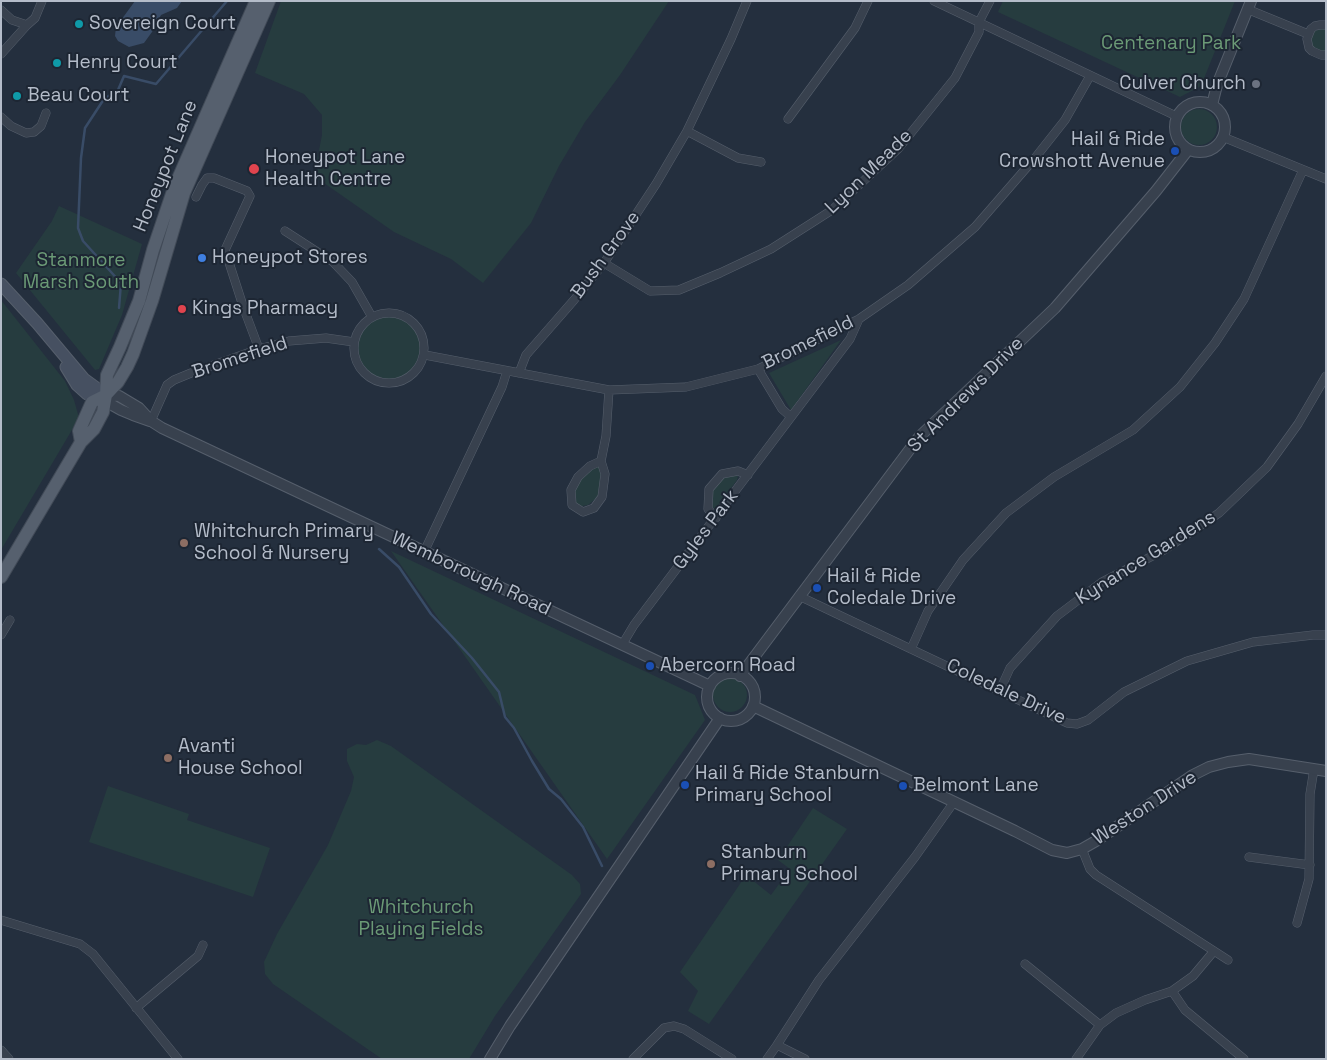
<!DOCTYPE html>
<html>
<head>
<meta charset="utf-8">
<style>
  body { margin:0 }
  #map { position:relative; width:1327px; height:1060px; overflow:hidden; background:#242f3e; font-family:"Space Grotesk",sans-serif }
  canvas { display:block }
  .frame { position:absolute; inset:0; border:2px solid #b4bcc9; pointer-events:none }
</style>
</head>
<body>
<div id="map">
<canvas width="1327" height="1060"></canvas>
<div class="frame"></div>
</div>
<script>
const context = document.querySelector('canvas').getContext('2d');
context.lineJoin = 'round';
function paint(path, color) { context.fillStyle = color; context.fill(path, 'evenodd'); }
const shape = rows => new Path2D(rows.map(r => 'M' + r).join(''));
function trace(path, color, width, dash) { context.strokeStyle = color; context.lineWidth = width; context.lineCap = dash ? 'butt' : 'round'; context.setLineDash(dash || []); context.stroke(path); }
function drawText(font, color, halo, rows, align = 'center') {
  context.font = font + ' "Space Grotesk",sans-serif'; context.lineWidth = 4; context.setLineDash([]); context.textBaseline = 'middle'; context.strokeStyle = halo; context.fillStyle = color; for (const [text, x, y, turn = 0] of rows) {
    context.save(); context.translate(x, y); context.rotate((+turn || 0) * Math.PI / 180); context.textAlign = isNaN(turn) ? turn : align; if (halo) context.strokeText(text, 0, 0); context.fillText(text, 0, 0); context.restore();
  }
}
const green = shape([
  [281,1,669,1,620,75,585,122,559,166,531,223,483,283,451,259,394,232,314,176,322,135,322,115,304,94,255,73],
  [1003,1,1235,1,1201,86,1180,97,998,12],
  [1315,28,1326,28,1326,51,1322,51,1311,46,1309,35],
  '1181 127a18 18 0 1 1 36 0a18 18 0 1 1-36 0Z',
  [59,206,142,244,122,315,99,369,95,370,16,273,52,221],
  [1,300,65,381,74,400,79,418,1,550],
  '358 348a31 31 0 1 1 62 0a31 31 0 1 1-62 0Z',
  [841,340,791,410,769,373],
  [598,465,604,475,599,496,588,505,582,506,578,505,574,502,573,496,578,479],
  [735,474,738,476,737,480,717,507,714,509,710,506,712,491,721,479,729,475],
  [391,551,695,695,705,720,607,859],
  '713 695a17 17 0 1 1 34 0a17 17 0 1 1-34 0Z',
  [377,740,391,746,572,875,580,884,581,894,495,1016,469,1059,382,1059,273,984,265,974,264,962,277,934,328,845,351,791,354,777,347,761,347,749,357,744,366,745],
  [108,786,189,814,187,820,270,848,253,897,89,842],
  [813,808,847,829,709,1024,688,1011,698,991,680,972,746,875,771,895,790,869,778,860]
]);
const water = shape([
  [135,1,182,1,177,8,161,15,152,32,144,43,129,47,118,41,115,36,116,27]
]);
const stream = shape([
  [119,308,121,283,83,241,78,228,81,158,85,128,104,99,118,90,124,76,156,84,227,1],
  [379,549,399,567,431,614,472,658,499,692,505,717,514,728,532,761,549,789,561,799,583,827,602,866]
]);
const minor = shape([
  [934,1,1176,116],
  [1247,9,1308,34],
  [1,10,12,20,27,25],
  [1326,25,1320,25,1315,26,1311,29,1307,39,1309,48,1312,51,1321,55,1326,55],
  [1,54,27,25,35,18,42,1],
  [1,117,11,126,26,133,34,132,41,126,46,113],
  [788,119,855,28,868,1],
  [687,131,738,158,761,162],
  [1223,137,1326,179],
  [196,197,202,185,207,178,214,178,247,191,250,196,225,250,244,309,259,349],
  [285,231,333,262,352,282,372,317],
  [604,263,650,291,679,290,720,273,771,249,832,210,898,149,955,78,979,32,979,22,990,1],
  '354 348a35 35 0 1 1 70 0a35 35 0 1 1-70 0Z',
  [425,355,609,390,686,387,758,369,859,319,908,285,975,227,1035,158,1065,120,1090,76],
  [758,369,782,409,791,417],
  [519,373,526,355,574,300,604,263,656,184,687,131,731,39,747,1],
  [151,421,167,385,174,380,191,373,259,349,289,341,326,338,354,342],
  [601,461,590,466,578,477,571,490,572,505,583,512,594,508,602,497,605,474,601,461,606,436,609,390],
  [716,518,708,509,709,489,722,474,738,471,748,475],
  [424,552,502,387,507,371],
  [799,596,1067,723,1077,724,1088,720,1124,692,1187,661,1253,642,1313,635,1326,635],
  [1,635,10,620],
  [622,645,634,625,850,339,859,319],
  [911,649,928,611,963,560,1006,513,1054,477,1133,430,1180,387,1215,343,1244,299,1303,170],
  [1000,690,1010,668,1057,616,1102,582,1164,550,1219,513,1267,467,1298,424,1326,376],
  [1082,849,1090,869,1096,875,1228,960],
  [1249,857,1310,865],
  [1,920,80,944,93,954,178,1059],
  [1297,923,1309,879,1310,794,1314,769],
  [1025,964,1100,1025],
  [1172,991,1185,1010,1244,1059],
  [136,1008,198,956,203,945],
  [777,1045,805,1059],
  [1,1050,9,1059],
  [633,1059,664,1028,674,1026,684,1029,732,1059],
  [767,1059,777,1045,819,980,915,857,954,802],
  [1076,1059,1100,1025,1116,1013,1145,1000,1172,991,1193,976,1214,951]
]);
const tertiary = shape([
  '1175 127a25 25 0 1 1 50 0a25 25 0 1 1-50 0Z',
  [1212,105,1217,85,1251,1],
  [106,395,119,396,139,408,151,421,162,428,710,686],
  [106,395,112,405,121,410,133,415,150,421],
  '707 697a24 24 0 1 1 48 0a24 24 0 1 1-48 0Z',
  [740,676,919,437,1055,308,1156,191,1188,150],
  [753,706,1015,831,1052,850,1067,853,1082,849,1096,841,1193,775,1209,767,1228,762,1249,759,1326,771],
  [490,1059,510,1026,720,718]
]);
const secondary = shape([
  [1,284,37,323,84,379,106,395],
  [66,367,77,385,87,394,104,395]
]);
const primary = shape([
  [81,442,79,431,92,402,106,395,118,382,127,367,133,354,152,301,184,193,269,1],
  [1,577,81,442,94,429,103,412,106,395,107,375,120,347,139,301,153,250,174,188,256,1]
]);
const markers = [
  [79,24,5,"#0f9aa8"],
  [57,63,5,"#0f9aa8"],
  [1256,84,5,"#6b7280"],
  [17,96,5,"#0f9aa8"],
  [1175,151,5,"#1a4fb4"],
  [254,169,6,"#e0444e"],
  [202,258,5,"#3f7fe0"],
  [182,309,5,"#e0444e"],
  [184,543,5,"#8d6e63"],
  [817,588,5,"#1a4fb4"],
  [650,666,5,"#1a4fb4"],
  [168,758,5,"#8d6e63"],
  [685,785,5,"#1a4fb4"],
  [903,786,5,"#1a4fb4"],
  [711,864,5,"#8d6e63"]
];
const poiNames = [
  ["Sovereign Court",89,24],
  ["Henry Court",67,63],
  ["Culver Church",1246,84,"right"],
  ["Beau Court",27,96],
  ["Hail & Ride",1165,140,"right"],
  ["Crowshott Avenue",1165,162,"right"],
  ["Honeypot Lane",265,158],
  ["Health Centre",265,180],
  ["Honeypot Stores",212,258],
  ["Kings Pharmacy",192,309],
  ["Whitchurch Primary",194,532],
  ["School & Nursery",194,554],
  ["Hail & Ride",827,577],
  ["Coledale Drive",827,599],
  ["Abercorn Road",660,666],
  ["Avanti",178,747],
  ["House School",178,769],
  ["Hail & Ride Stanburn",695,774],
  ["Primary School",695,796],
  ["Belmont Lane",913,786],
  ["Stanburn",721,853],
  ["Primary School",721,875]
];
const parkNames = [
  ["Centenary Park",1171,44],
  ["Stanmore",81,261],
  ["Marsh South",81,283],
  ["Whitchurch",421,908],
  ["Playing Fields",421,930]
];
const streetNames = [
  ["Honeypot Lane",166,166,-68],
  ["Lyon Meade",869,172,-44],
  ["Bush Grove",606,255,-54],
  ["Bromefield",808,343,-26],
  ["Bromefield",240,358,-18],
  ["St Andrews Drive",966,395,-45],
  ["Gyles Park",706,530,-53],
  ["Kynance Gardens",1146,558,-32],
  ["Wemborough Road",471,574,25],
  ["Coledale Drive",1006,692,25],
  ["Weston Drive",1145,808,-33]
];
paint(green, '#263c3f');
paint(water, '#394c67');
trace(stream, '#394c67', 2.5);
trace(minor, '#565f6c', 9);
trace(tertiary, '#565f6c', 12);
trace(secondary, '#565f6c', 13);
trace(primary, '#414a57', 14);
trace(minor, '#38414e', 8);
trace(tertiary, '#38414e', 10);
trace(secondary, '#465061', 11);
trace(primary, '#56606e', 12);
for (const [x, y, r, color] of markers) { const dot = new Path2D(); dot.arc(x, y, r, 0, 2 * Math.PI); context.fillStyle = color; context.fill(dot); trace(dot, '#1d2633', 2); }
drawText('19px', '#b4bcc9', '#1d2633', poiNames, 'left');
drawText('19px', '#6b9a76', '#1d2633', parkNames);
drawText('19px', '#b4bcc9', '#1d2633', streetNames);
</script>
</body>
</html>
